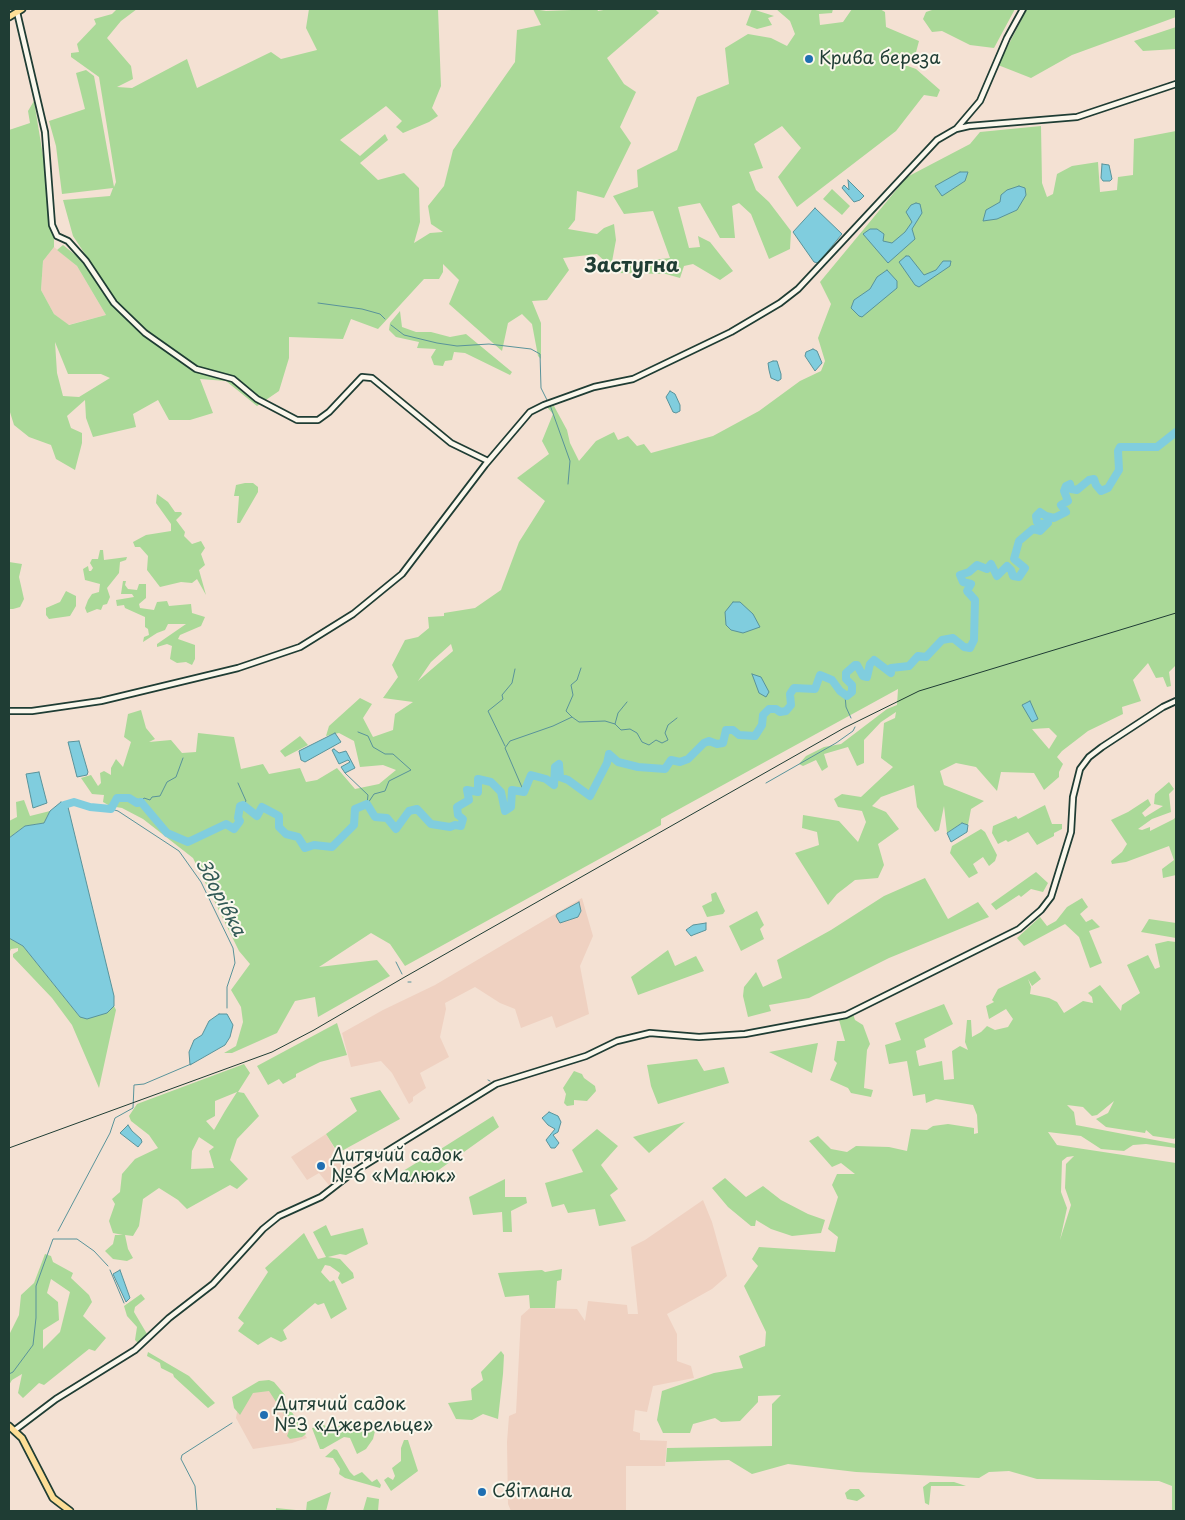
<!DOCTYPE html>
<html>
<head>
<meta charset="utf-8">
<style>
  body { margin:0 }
  #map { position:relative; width:1185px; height:1520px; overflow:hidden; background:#f4e1d3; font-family:"Playpen Sans",sans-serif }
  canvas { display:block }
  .frame { position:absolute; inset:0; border:10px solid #1f3d34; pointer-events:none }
</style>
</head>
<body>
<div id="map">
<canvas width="1185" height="1520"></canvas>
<div class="frame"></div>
</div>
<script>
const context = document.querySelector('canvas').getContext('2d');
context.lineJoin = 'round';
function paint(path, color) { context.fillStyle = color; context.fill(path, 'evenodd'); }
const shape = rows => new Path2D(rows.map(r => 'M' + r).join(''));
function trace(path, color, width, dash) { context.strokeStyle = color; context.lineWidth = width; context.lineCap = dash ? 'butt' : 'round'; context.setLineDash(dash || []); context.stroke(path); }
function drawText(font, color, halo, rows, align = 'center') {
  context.font = font + ' "Playpen Sans",sans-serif'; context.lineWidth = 4; context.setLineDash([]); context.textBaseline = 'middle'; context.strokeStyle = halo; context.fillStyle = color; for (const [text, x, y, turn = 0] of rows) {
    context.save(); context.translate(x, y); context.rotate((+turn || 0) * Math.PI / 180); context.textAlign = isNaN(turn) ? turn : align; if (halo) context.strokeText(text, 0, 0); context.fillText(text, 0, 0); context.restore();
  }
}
const built = shape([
  [54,247,77,266,106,315,68,325,54,314,41,290,43,261],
  [582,898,593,936,580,966,589,1014,556,1028,552,1016,521,1028,515,1009,500,1003,475,987,445,1003,446,1009,440,1037,449,1057,420,1073,426,1088,413,1097,413,1101,409,1104,392,1073,381,1061,351,1067,342,1033,383,1010,435,985],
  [326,1134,350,1175,332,1189,319,1173,307,1180,291,1157],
  [703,1200,712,1222,727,1276,712,1289,667,1314,677,1334,677,1361,691,1366,694,1378,653,1386,647,1412,635,1410,633,1431,640,1433,640,1440,667,1441,665,1466,626,1466,626,1511,511,1511,508,1504,507,1442,509,1416,516,1413,521,1316,530,1308,577,1309,585,1321,588,1301,627,1305,628,1314,638,1314,631,1247,645,1240],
  [267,1384,307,1438,292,1443,253,1449,236,1418,237,1412,251,1392]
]);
const green = shape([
  [114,9,137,9,121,21,107,38,131,66,133,79,117,87,132,88,187,59,197,88,271,52,281,59,317,50,306,28,309,9,438,9,441,86,432,108,438,116,429,122,403,133,396,127,402,121,386,106,340,140,360,156,385,134,388,140,360,163,378,180,404,173,419,188,420,222,414,243,430,233,443,232,431,224,428,206,444,186,453,150,515,62,517,30,541,25,533,9,546,11,597,9,598,11,609,9,655,9,659,13,607,58,624,84,636,92,620,127,631,143,604,198,577,191,575,220,568,229,597,234,604,228,614,224,616,240,611,267,597,254,563,258,569,270,547,300,532,301,541,323,541,359,538,356,532,324,522,314,508,323,502,351,449,304,459,280,443,264,443,272,439,279,424,279,378,329,351,319,343,339,289,337,289,358,279,391,257,406,226,381,200,379,213,413,190,420,169,420,158,400,133,414,136,427,93,437,86,418,85,400,67,416,71,428,82,433,82,443,75,470,56,459,51,445,29,437,14,425,9,409,9,130,30,123,28,111,34,101,47,180,49,227,54,236,54,247,43,261,41,290,54,314,69,325,106,315,77,266,57,250,63,245,84,262,89,260,73,236,63,200,110,196,113,188,62,194,56,146,49,121,85,109,76,73,86,70,94,76,114,187,116,182,99,77,71,57,71,53,79,52,77,44,96,24,94,19,112,14,116,10],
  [55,342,68,374,101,374,110,378,79,397,63,396,57,373],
  [752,9,774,16,768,18,772,25,757,29,746,25],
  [776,9,833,9,832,13,819,14,820,25,843,22,852,9,880,9,885,12,886,27,919,41,915,56,901,52,901,57,905,65,916,69,940,90,937,97,924,95,896,131,797,207,778,177,801,148,782,126,754,144,763,168,749,172,756,190,769,202,791,231,790,249,769,259,751,214,739,203,732,206,735,238,720,238,700,203,678,207,689,248,700,247,698,236,710,242,733,271,720,280,693,264,684,266,680,278,666,274,619,273,624,263,670,258,653,211,624,214,613,196,638,187,637,170,677,150,697,97,729,84,725,48,748,34,771,38,787,46,795,34,790,21],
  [935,9,1015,9,994,48,970,45,942,31,932,32,923,19,926,12],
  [1027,9,1176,9,1176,17,1072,55,1031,78,998,65],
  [1176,27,1176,49,1143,51,1134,41],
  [1041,126,1042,183,1047,197,1053,194,1057,174,1072,166,1098,162,1100,192,1117,190,1118,177,1133,175,1134,139,1176,131,1176,665,1169,672,1171,686,1167,687,1163,677,1156,678,1148,663,1133,680,1141,701,1122,707,1123,714,1088,731,1062,751,1057,757,1063,764,1059,772,1059,777,1044,790,1034,773,1001,772,997,791,976,767,956,763,940,771,944,785,984,801,971,809,968,825,962,823,947,833,944,806,939,830,935,832,917,807,914,785,881,797,872,806,886,812,899,829,878,844,884,865,878,878,855,880,837,894,828,905,795,853,819,845,817,832,802,828,803,815,839,821,858,842,866,822,862,811,838,807,834,799,842,794,861,797,893,767,881,758,884,723,895,718,896,712,881,722,864,740,864,763,857,766,848,747,824,754,828,767,822,771,816,760,803,766,799,764,806,756,824,747,841,744,887,709,897,705,898,689,661,819,661,825,405,966,390,944,371,933,319,967,377,960,390,976,318,1017,315,997,295,1001,277,1033,232,1053,224,1053,236,1046,243,1022,241,1007,231,990,250,964,239,951,193,858,143,819,122,808,110,806,103,802,104,795,92,794,81,778,91,775,98,786,101,783,100,773,104,771,111,775,111,768,116,759,123,767,131,742,124,737,128,714,141,710,146,728,155,739,149,742,171,740,182,753,196,752,198,733,234,737,241,769,263,764,269,774,300,768,306,782,317,780,337,768,355,789,379,784,396,770,383,765,360,767,354,741,339,733,326,736,329,726,360,698,372,704,363,718,373,737,393,730,395,714,413,702,383,698,398,677,392,665,405,640,418,637,429,628,428,617,444,616,444,613,475,608,501,590,519,542,545,501,517,478,549,454,542,441,553,414,547,407,554,406,567,430,570,443,579,461,596,441,614,432,618,440,628,436,637,446,644,444,651,453,713,436,759,411,800,381,821,371,825,361,818,338,831,304,820,282,907,177,970,144,980,132],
  [451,644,453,651,418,681,431,662],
  [1049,728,1057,736,1049,749,1032,729],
  [832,189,850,206,842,215,823,199],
  [400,311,402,327,416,332,431,332,450,337,466,334,512,372,510,375,465,353,454,352,452,360,445,361,443,366,434,365,431,357,436,349,417,348,419,342,396,337,389,330,390,323],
  [245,483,253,483,258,487,258,492,240,523,237,523,239,496,234,496,236,485],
  [157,494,168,502,175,512,181,512,182,514,176,520,185,532,184,536,192,544,201,541,205,548,201,554,205,565,199,570,206,595,197,579,192,583,181,582,160,587,147,570,148,556,140,547,135,547,133,542,146,535,171,531,171,524,156,503],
  [100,550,103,550,104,560,127,557,126,560,120,562,119,573,107,588,110,597,107,604,103,605,101,610,97,609,87,613,85,608,88,600,92,594,99,592,100,584,85,580,83,569,88,566,89,571,91,571,93,568,90,563,92,559,98,559],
  [9,562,22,564,19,577,24,599,20,607,13,609,9,609],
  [123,581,126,581,125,585,128,589,137,590,139,584,146,584,146,598,139,604,140,608,154,610,157,602,167,601,169,606,191,604,192,613,205,617,201,626,180,635,178,639,195,645,195,659,192,665,186,662,177,663,170,659,172,646,167,644,157,647,157,644,186,624,168,624,165,630,157,633,143,642,144,637,149,635,148,629,145,627,145,617,125,608,124,605,117,606,116,600,134,597,132,594,121,594],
  [66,591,76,596,76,606,70,616,49,619,46,615,46,608,60,602],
  [300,736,308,745,285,757,280,751],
  [1169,782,1174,789,1169,794,1171,812,1152,819,1138,829,1142,830,1150,827,1150,831,1174,819,1176,816,1176,875,1163,878,1162,869,1174,860,1169,846,1126,862,1112,864,1111,861,1122,852,1127,844,1111,820,1128,812,1148,799,1151,805,1142,813,1145,817,1163,806,1154,804,1155,794],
  [24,800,30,816,50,811,44,823,25,826,9,838,9,821,17,817,16,802],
  [1045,805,1052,824,1062,824,1062,829,1054,833,1054,836,1037,845,1028,832,1008,842,1006,840,998,844,992,833,993,826,1016,816,1018,819],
  [981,829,985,832,997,855,995,861,989,866,983,857,973,864,978,873,969,878,950,853,952,846],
  [1036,872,1048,883,1043,892,1031,889,1021,897,1019,895,996,910,991,904],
  [925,878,948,919,978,902,989,917,889,958,809,998,769,1005,771,1011,748,1017,743,996,744,987,756,972,763,987,782,978,777,960,831,930,884,896],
  [716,892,725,911,723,914,707,917,702,906,712,901,711,894],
  [1082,898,1088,907,1080,914,1086,922,1092,919,1100,927,1089,931,1102,963,1090,968,1079,937,1065,924,1024,946,1017,938,1040,917,1047,926,1056,921,1067,907],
  [757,911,764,925,760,929,764,939,741,951,729,926],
  [1149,919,1176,923,1176,938,1141,932],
  [9,938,23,946,80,1017,107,1013,114,1006,116,1010,99,1088,72,1025,52,998,13,957,13,954,18,951,18,948,11,949,9,953],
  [1168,941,1176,942,1176,1137,1174,1139,1153,1136,1146,1130,1145,1133,1106,1127,1096,1119,1108,1113,1114,1101,1097,1115,1092,1116,1083,1107,1067,1105,1074,1112,1076,1125,1176,1144,1176,1148,1146,1144,1133,1145,1124,1151,1101,1149,1081,1136,1048,1132,1057,1145,1176,1163,1176,1511,1172,1511,1172,1486,1159,1481,1037,1479,1009,1471,989,1472,979,1478,856,1472,788,1464,752,1474,729,1460,666,1462,667,1448,772,1446,772,1404,781,1395,758,1396,758,1402,740,1421,721,1422,715,1418,693,1424,690,1433,663,1433,657,1420,662,1391,714,1373,743,1368,739,1356,765,1346,766,1332,744,1286,758,1266,752,1259,759,1247,835,1252,838,1237,828,1229,838,1197,832,1185,837,1174,855,1174,841,1163,832,1167,809,1141,818,1136,831,1149,847,1152,856,1146,889,1147,907,1151,911,1129,927,1130,933,1126,948,1124,974,1128,974,1134,978,1133,977,1115,973,1105,936,1099,926,1103,925,1094,913,1096,907,1061,889,1064,885,1045,901,1040,895,1023,944,1004,953,1024,924,1039,926,1047,916,1051,919,1066,942,1061,944,1080,954,1079,952,1051,960,1046,968,1050,965,1042,967,1020,971,1020,972,1037,981,1032,987,1026,995,1030,1008,1027,1013,1019,1006,1009,989,1019,986,1006,994,1002,992,1000,998,989,1035,971,1041,979,1032,986,1028,979,1031,987,1030,994,1049,998,1057,1002,1064,1013,1083,1001,1093,1003,1092,997,1088,993,1100,985,1121,1011,1122,1005,1140,993,1127,965,1148,955,1155,969,1160,967,1155,944],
  [1074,1156,1066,1164,1065,1188,1071,1205,1060,1240,1067,1208,1061,1192,1062,1161,1067,1157],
  [668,950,675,966,696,956,704,971,638,995,631,977],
  [853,1014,855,1020,863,1025,870,1044,867,1050,864,1088,873,1090,871,1097,851,1093,848,1088,830,1080,837,1063,834,1060,837,1041,845,1041,839,1020],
  [337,1023,347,1055,320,1062,296,1074,296,1077,283,1084,279,1079,268,1085,257,1066],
  [818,1043,812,1073,769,1052],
  [697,1059,704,1071,724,1067,729,1083,658,1104,651,1086,647,1065],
  [244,1064,250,1073,238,1092,244,1093,259,1116,237,1139,230,1160,248,1179,237,1189,230,1185,187,1209,178,1200,159,1188,143,1199,139,1226,133,1236,125,1235,128,1249,133,1258,127,1261,113,1259,105,1251,113,1244,115,1235,123,1235,113,1233,109,1221,115,1204,112,1199,120,1192,122,1174,135,1159,158,1148,149,1135,131,1121,129,1116,137,1104],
  [237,1092,225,1111,214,1130,206,1121,215,1116,215,1101],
  [199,1137,214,1147,209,1151,214,1168,191,1169,192,1151],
  [574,1071,582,1074,584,1078,595,1086,596,1091,587,1101,574,1100,574,1105,567,1106,564,1103,566,1094,563,1088],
  [380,1090,400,1119,338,1153,326,1134,357,1111,350,1098],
  [493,1116,499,1127,419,1184,413,1181,403,1171,426,1157,431,1162,439,1156,436,1152],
  [685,1122,649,1153,633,1137],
  [597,1129,618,1146,601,1165,618,1189,610,1195,626,1221,599,1226,595,1209,568,1213,564,1204,552,1207,545,1183,583,1172,572,1150],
  [725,1178,746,1197,763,1186,781,1200,808,1214,825,1220,821,1233,792,1236,771,1229,756,1220,755,1226,751,1226,728,1207,712,1188],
  [505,1179,505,1197,526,1197,527,1203,511,1211,512,1232,503,1232,502,1212,473,1215,469,1197],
  [326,1225,331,1236,363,1228,368,1244,346,1255,340,1254,328,1257,340,1259,353,1273,354,1278,342,1284,338,1278,340,1273,330,1266,325,1265,321,1272,330,1282,334,1280,347,1309,331,1319,324,1303,318,1305,315,1303,283,1330,287,1339,281,1342,271,1337,258,1345,238,1331,244,1323,238,1318,268,1272,265,1268,304,1233,318,1259,326,1257,313,1232],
  [45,1254,51,1256,53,1262,73,1273,71,1278,89,1295,92,1302,83,1316,106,1338,95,1351,89,1349,44,1385,39,1383,23,1398,18,1393,22,1374,12,1380,9,1385,9,1335,19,1315,21,1295,34,1283],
  [51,1279,70,1292,60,1332,43,1349,43,1330,59,1320,58,1302,47,1293],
  [562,1269,561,1280,557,1281,555,1308,530,1308,529,1295,505,1297,498,1273,542,1270,545,1272],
  [141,1294,145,1299,135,1307,134,1312,147,1334,138,1343,135,1340,137,1327,127,1316,124,1306],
  [501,1351,504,1355,503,1374,498,1419,483,1414,472,1420,456,1419,448,1403,472,1400,471,1389,483,1380,481,1372],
  [148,1352,189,1376,215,1403,208,1408,174,1377,173,1374,161,1368,160,1363,147,1356],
  [269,1380,274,1382,285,1395,286,1403,306,1434,302,1437,290,1439,287,1436,291,1425,269,1391,253,1393,240,1415,234,1408,232,1397,259,1381],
  [349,1424,362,1429,371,1425,375,1431,373,1439,366,1449,357,1454,350,1438,344,1437,323,1449,320,1449,312,1428,324,1425,329,1428],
  [404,1440,408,1440,418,1471,391,1491,384,1480,388,1477,393,1480,395,1476,392,1468,401,1461,401,1448],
  [334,1449,337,1450,350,1472,354,1476,362,1472,372,1482,377,1479,381,1485,380,1488,345,1478,339,1474,340,1469,333,1458,325,1457],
  [930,1482,954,1482,966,1486,931,1486,929,1505,925,1503,923,1487],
  [850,1489,859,1489,865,1496,857,1501,847,1499,845,1493],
  [331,1492,326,1511,276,1511,276,1508,306,1511,307,1502],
  [367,1497,379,1499,378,1511,363,1511]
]);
const water = shape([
  [1102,164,1109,165,1112,179,1110,181,1103,181,1101,178,1102,164],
  [960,172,968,172,965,181,942,196,935,186,960,172],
  [848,180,864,196,860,200,854,202,842,188,844,185,849,190,848,180],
  [1019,186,1025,188,1026,195,1017,210,997,219,983,221,986,210,1000,202,1001,195,1007,190,1019,186],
  [916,203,920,204,922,213,912,229,915,239,888,263,863,234,870,229,877,229,884,234,883,241,892,243,905,232,912,222,906,212,911,205,916,203],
  [815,208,842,234,818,263,814,262,793,232,815,208],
  [906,256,909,256,924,275,936,270,943,261,951,261,950,266,919,287,915,285,899,262,906,256],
  [887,270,897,281,897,288,862,317,859,316,851,308,854,300,870,289,877,277,887,270],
  [813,349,817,351,822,363,815,371,805,356,806,352,813,349],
  [773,361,777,361,781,374,781,379,778,381,771,378,769,370,768,363,773,361],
  [670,391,675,394,680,405,680,411,676,413,673,412,666,397,670,391],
  [733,602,740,602,753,614,760,627,743,633,731,630,726,625,725,612,733,602],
  [752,674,761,677,769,692,766,697,759,693,752,674],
  [1030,701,1038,719,1032,722,1022,705,1030,701],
  [335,733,341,742,305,762,301,760,299,751,335,733],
  [79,741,88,772,87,775,77,777,68,742,79,741],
  [334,749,339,753,346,751,355,768,345,773,341,767,350,762,348,760,339,764,332,750,334,749],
  [39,772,47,803,33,808,26,774,39,772],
  [61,802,68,807,114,996,114,1006,107,1013,87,1019,80,1017,23,946,9,938,9,838,25,826,44,823,50,811,61,802],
  [962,823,968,825,967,832,951,842,947,833,962,823],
  [579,902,581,911,578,917,560,923,556,916,557,914,579,902],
  [706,923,706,930,693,935,691,936,686,930,693,925,706,923],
  [219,1014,227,1014,233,1025,230,1037,225,1045,190,1065,189,1052,194,1040,202,1035,209,1021,219,1014],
  [549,1112,558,1116,561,1122,558,1132,553,1135,559,1143,555,1148,551,1148,546,1140,555,1129,548,1125,542,1118,549,1112],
  [128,1125,132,1131,141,1139,142,1142,138,1147,120,1133,128,1125],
  [120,1270,130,1298,126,1302,113,1274,120,1270]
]);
const stream = shape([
  [318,303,362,309,380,314,385,319],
  [391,325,404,335,437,343,457,346,489,344,531,349,540,354,541,388,547,400],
  [550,405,570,461,568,484],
  [845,695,846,707,851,718],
  [572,717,566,711,573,695,571,685,577,680,581,668],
  [615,724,621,730,630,729,637,733,642,742,649,745,656,740,662,743,668,740,665,733,668,725,677,718],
  [358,732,368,736,373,747,385,754,393,754,411,770,389,781,385,791,374,794,368,803],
  [505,746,488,711,503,699,502,695,512,683,515,669],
  [345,773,368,795,367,804],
  [238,783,246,801,243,805],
  [766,783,836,743,853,731,855,727],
  [524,792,505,748,510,741,553,726,572,717,579,722,605,721,615,724,618,713,627,702],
  [141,802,144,798,150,800,152,797,160,796,167,782,176,777,183,758],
  [111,809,118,811,179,851,201,882,233,948,235,963,227,987,227,1008],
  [396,962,402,974],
  [408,982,411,982],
  [488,1080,490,1081],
  [512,1081,524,1078],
  [58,1231,110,1133,115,1118,133,1108,134,1085,144,1084,191,1064],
  [110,1270,124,1303],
  [9,1374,13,1372,33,1345,36,1318,36,1286,53,1239,77,1239,94,1251,108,1266],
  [197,1511,195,1486,181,1459,182,1455,232,1423]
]);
const river = shape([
  [59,811,64,805,74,802,90,807,111,809,117,798,129,798,137,803,141,802,167,833,188,842,226,824,234,829,240,821,238,818,240,806,243,805,257,816,262,807,279,816,279,827,286,834,298,837,305,848,314,845,332,847,354,825,355,809,367,804,375,817,387,818,396,829,409,811,417,809,431,824,450,827,455,825,461,826,463,819,458,815,457,807,469,800,467,790,478,792,478,779,491,782,501,792,505,811,511,807,512,790,524,792,531,775,546,779,554,785,555,767,559,764,560,777,568,780,590,796,607,763,609,754,618,762,638,767,665,769,671,760,680,762,688,759,704,743,709,741,717,744,723,743,726,730,733,730,739,735,755,736,762,725,763,715,769,709,776,709,780,712,786,711,791,705,790,694,794,688,815,689,820,675,832,680,840,691,847,696,852,692,852,685,846,679,846,673,855,665,857,665,863,676,867,677,870,664,874,660,891,673,891,668,909,666,918,656,926,657,942,640,953,638,964,647,970,648,974,640,975,600,967,591,971,584,963,582,960,575,969,572,977,565,987,569,991,564,997,576,1007,566,1011,570,1013,576,1019,577,1025,568,1014,559,1019,541,1033,529,1040,531,1048,523,1040,524,1037,522,1036,516,1040,512,1046,516,1054,518,1066,512,1061,505,1068,501,1064,491,1066,486,1070,484,1071,489,1077,490,1089,480,1094,479,1096,485,1101,491,1108,488,1119,470,1118,451,1120,447,1157,447,1176,432]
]);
const minor = shape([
  [17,12,45,132,52,225,57,236,68,241,86,261,114,303,145,333,196,369,233,379,257,399,297,420,318,420,329,412,362,377,372,378,451,443,488,461],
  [957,128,980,101,1007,38,1023,9],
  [9,711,32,711,101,701,238,668,300,647,353,614,402,574,485,465,530,412,544,405,594,387,633,379,731,332,780,303,798,289,937,140,956,129,969,126,1077,117,1176,84],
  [15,1430,56,1399,135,1350,169,1318,213,1284,263,1229,279,1216,321,1197,352,1173,496,1084,586,1056,617,1041,650,1033,699,1037,745,1034,846,1015,1019,929,1041,910,1051,897,1071,832,1073,797,1080,769,1089,757,1102,747,1163,707,1176,701]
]);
const major = shape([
  [9,17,22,9],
  [9,1426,22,1438,53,1498,70,1511]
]);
const rail = shape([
  [9,1148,272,1052,314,1030,403,978,844,728,919,691,1176,613]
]);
const markers = [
  [809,59,5,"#1f6fb2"],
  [321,1166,5,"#1f6fb2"],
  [264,1415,5,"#1f6fb2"],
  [482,1492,5,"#1f6fb2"]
];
const poiNames = [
  ["Крива береза",819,59],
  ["Дитячий садок",331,1156],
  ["№6 «Малюк»",331,1177],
  ["Дитячий садок",274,1405],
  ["№3 «Джерельце»",274,1426],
  ["Світлана",492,1492]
];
const waterNames = [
  ["Здорівка",220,898,62]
];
const quarterNames = [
  ["Застугна",632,266]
];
paint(built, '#efd1c1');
paint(green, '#aad998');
paint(water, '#80cdde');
trace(water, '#59939a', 1);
trace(stream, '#59939a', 1);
trace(river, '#80cdde', 8);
trace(minor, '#1f3d34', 8);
trace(major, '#1f3d34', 9);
trace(minor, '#fbf7ec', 4.5);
trace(major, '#fdde96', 5.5);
trace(rail, '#1f3d34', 1);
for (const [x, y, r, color] of markers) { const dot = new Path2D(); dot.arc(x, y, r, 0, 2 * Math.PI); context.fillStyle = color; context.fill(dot); trace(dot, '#fbf7ec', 2); }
drawText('18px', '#1f3d34', '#fbf7ec', poiNames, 'left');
drawText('italic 19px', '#325a56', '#fbf7ec', waterNames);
drawText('bold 20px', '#1f3d34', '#fbf7ec', quarterNames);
</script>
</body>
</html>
